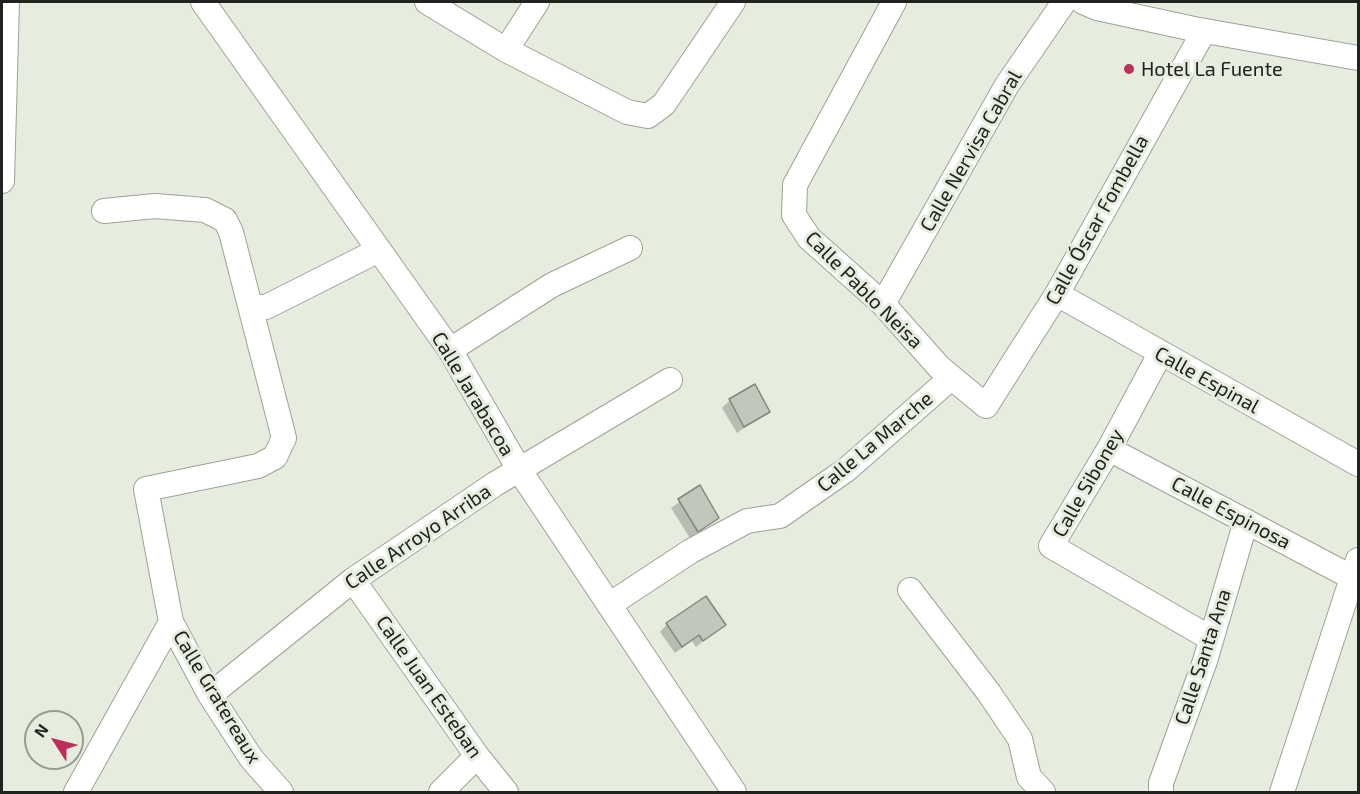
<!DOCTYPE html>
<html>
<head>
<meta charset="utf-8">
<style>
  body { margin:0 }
  #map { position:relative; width:1360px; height:794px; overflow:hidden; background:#e6eddf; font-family:"Exo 2",sans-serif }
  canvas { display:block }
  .frame { position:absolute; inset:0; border:3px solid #20231e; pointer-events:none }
  .north { position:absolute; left:24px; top:710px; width:60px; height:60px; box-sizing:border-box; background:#e6eddf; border:2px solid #979c92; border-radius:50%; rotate:306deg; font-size:16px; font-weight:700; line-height:24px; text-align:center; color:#20231e }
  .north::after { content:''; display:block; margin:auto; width:21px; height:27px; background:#bd2e5b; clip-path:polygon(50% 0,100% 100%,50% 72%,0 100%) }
</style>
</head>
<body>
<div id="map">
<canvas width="1360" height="794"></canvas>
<div class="frame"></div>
<div class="north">N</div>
</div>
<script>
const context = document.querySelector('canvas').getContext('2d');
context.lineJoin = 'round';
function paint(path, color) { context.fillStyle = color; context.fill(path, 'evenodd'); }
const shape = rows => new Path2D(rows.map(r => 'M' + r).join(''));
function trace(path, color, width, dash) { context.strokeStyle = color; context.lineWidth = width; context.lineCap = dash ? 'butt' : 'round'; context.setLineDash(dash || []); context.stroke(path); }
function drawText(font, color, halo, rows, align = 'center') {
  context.font = font + ' "Exo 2",sans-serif'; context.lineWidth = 6; context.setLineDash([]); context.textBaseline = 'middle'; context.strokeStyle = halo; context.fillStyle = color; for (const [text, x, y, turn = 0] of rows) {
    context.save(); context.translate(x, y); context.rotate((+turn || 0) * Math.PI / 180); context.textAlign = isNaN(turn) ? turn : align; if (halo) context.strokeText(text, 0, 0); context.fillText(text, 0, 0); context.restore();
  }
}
const shadow = shape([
  [730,400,768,411,737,433,722,408],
  [699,488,718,518,690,538,671,508],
  [667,624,724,624,696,647,692,641,675,653,660,632]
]);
const building = shape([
  [755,384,770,412,744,427,729,399,755,384],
  [700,485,719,518,698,532,678,499,700,485],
  [706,596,726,625,703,641,699,635,682,647,666,623,706,596]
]);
const street = shape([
  [203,2,450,350,520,471,734,792],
  [427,2,506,50,627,112,648,116,664,104,733,2],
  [894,2,795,185,794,215,809,238,883,304,939,367,986,406,1057,294,1204,31],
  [1083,2,1097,8,1194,29,1358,58],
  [506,50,537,2],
  [2,181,7,2],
  [104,211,155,206,205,210,225,220,231,232,284,438,275,457,258,466,146,489,171,622,210,695,251,758,281,792],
  [1057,294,1358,464],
  [883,304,1007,85,1064,2],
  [252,307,266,307,379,250],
  [450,350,552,285,630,248],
  [1160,354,1109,449,1051,546,1210,638],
  [1109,449,1353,578],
  [353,580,477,756,506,792],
  [910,590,989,693,1020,739,1029,777,1043,792],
  [609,605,691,551,747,521,780,516,846,470,951,378],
  [210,695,353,580,495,484,670,380],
  [76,792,171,622],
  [441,792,477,756],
  [1161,792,1161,783,1205,661,1246,521],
  [1282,792,1358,560]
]);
const markers = [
  [1129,69,6,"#bd2e5b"]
];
const poiNames = [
  ["Hotel La Fuente",1141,69]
];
const streetNames = [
  ["Calle Nervisa Cabral",971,151,-60],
  ["Calle Óscar Fombella",1097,220,-61],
  ["Calle Pablo Neisa",864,290,45],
  ["Calle Espinal",1207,380,29],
  ["Calle Jarabacoa",473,394,59],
  ["Calle La Marche",875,442,-40],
  ["Calle Siboney",1088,483,-60],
  ["Calle Espinosa",1231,513,28],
  ["Calle Arroyo Arriba",418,537,-34],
  ["Calle Santa Ana",1203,657,-72],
  ["Calle Juan Esteban",429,687,55],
  ["Calle Gratereaux",217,697,59]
];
paint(shadow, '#0003');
paint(building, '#c1c8bb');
trace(building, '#81887b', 1.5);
trace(street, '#9ca396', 26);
trace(street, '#fff', 24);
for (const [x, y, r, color] of markers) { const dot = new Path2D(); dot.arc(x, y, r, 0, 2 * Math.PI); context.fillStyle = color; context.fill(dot); trace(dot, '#e6eddf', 2); }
drawText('20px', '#20231e', '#e6eddf', poiNames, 'left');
drawText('20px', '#20231e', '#e6eddf', streetNames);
</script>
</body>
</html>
